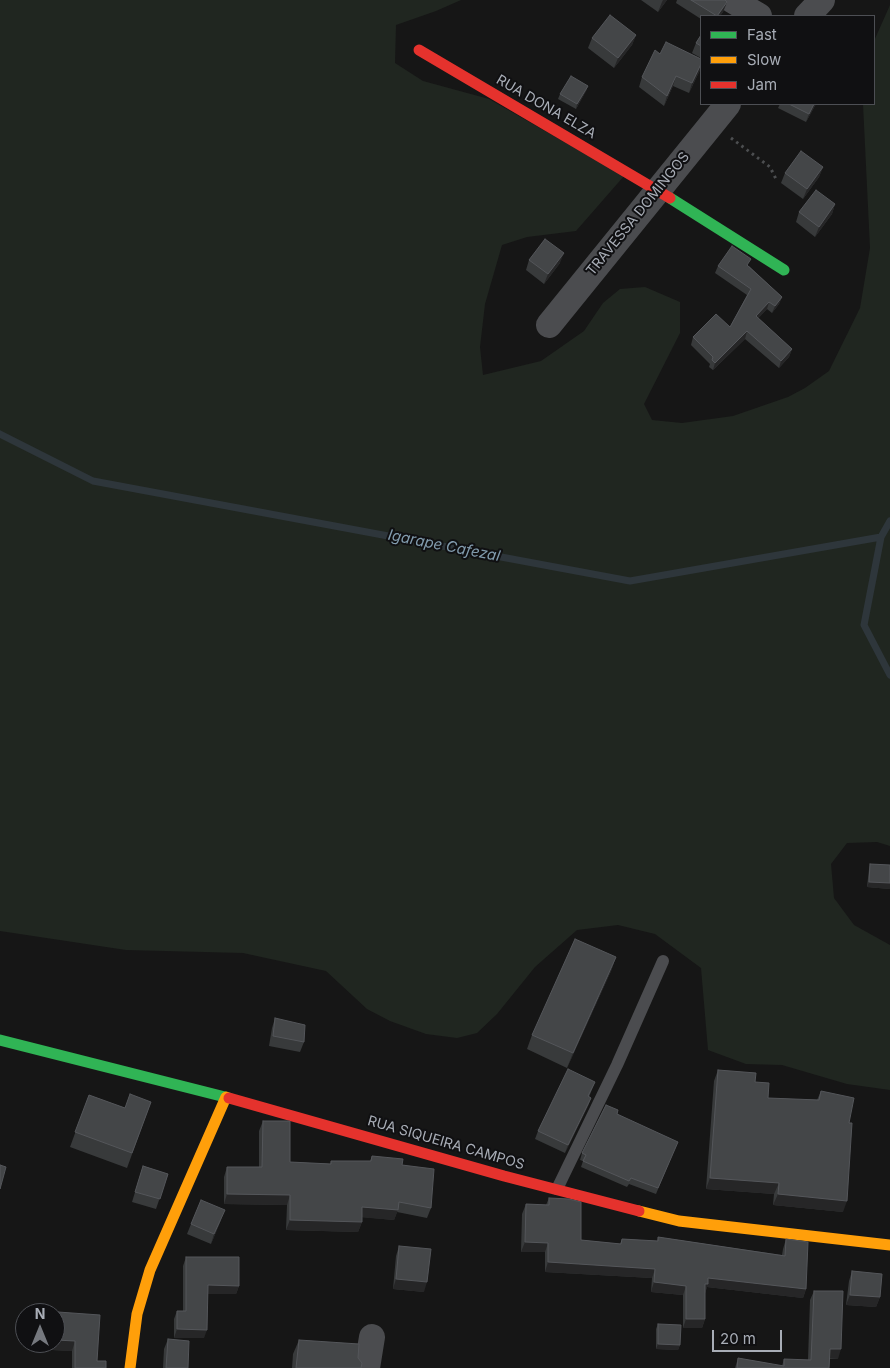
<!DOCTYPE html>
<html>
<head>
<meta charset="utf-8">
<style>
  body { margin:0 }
  #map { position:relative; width:890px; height:1368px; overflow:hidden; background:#161616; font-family:Inter,sans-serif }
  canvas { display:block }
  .legend { position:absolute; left:700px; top:15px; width:175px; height:90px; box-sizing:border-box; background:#101012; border:1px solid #4d4f54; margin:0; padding:6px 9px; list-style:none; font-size:15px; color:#a8adb6 }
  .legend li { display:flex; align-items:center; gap:10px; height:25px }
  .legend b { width:25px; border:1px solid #4d4f54 }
  .north { position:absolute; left:15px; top:1303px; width:50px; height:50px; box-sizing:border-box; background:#101012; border:1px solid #4d4f54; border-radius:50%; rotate:0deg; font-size:14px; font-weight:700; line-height:20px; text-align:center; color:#a8adb6 }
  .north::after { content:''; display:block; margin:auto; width:18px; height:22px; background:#75787e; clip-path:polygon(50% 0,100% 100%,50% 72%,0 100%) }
  .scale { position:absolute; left:712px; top:1330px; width:70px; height:22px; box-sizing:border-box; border:2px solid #a8adb6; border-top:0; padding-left:6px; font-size:15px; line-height:18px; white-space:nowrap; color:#a8adb6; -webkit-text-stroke:4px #101012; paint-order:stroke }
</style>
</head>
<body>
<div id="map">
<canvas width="890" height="1368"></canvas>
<ul class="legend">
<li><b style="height:6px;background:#30b455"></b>Fast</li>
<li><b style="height:6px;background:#ff9f0a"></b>Slow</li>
<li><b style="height:6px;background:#e5322d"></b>Jam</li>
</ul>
<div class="north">N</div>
<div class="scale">20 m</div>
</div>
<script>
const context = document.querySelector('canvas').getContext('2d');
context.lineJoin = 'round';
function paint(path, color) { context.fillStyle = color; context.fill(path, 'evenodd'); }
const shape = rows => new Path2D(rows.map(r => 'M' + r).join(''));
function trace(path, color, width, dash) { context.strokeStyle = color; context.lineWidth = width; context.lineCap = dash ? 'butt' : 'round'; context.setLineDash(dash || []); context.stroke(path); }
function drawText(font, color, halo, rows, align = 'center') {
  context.font = font + ' Inter,sans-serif'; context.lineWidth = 4; context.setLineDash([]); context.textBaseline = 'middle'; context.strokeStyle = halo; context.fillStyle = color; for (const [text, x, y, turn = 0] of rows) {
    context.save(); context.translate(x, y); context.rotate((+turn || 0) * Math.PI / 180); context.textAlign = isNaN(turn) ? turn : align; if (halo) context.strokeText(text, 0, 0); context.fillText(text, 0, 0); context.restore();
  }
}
const green = shape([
  [0,0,461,0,436,11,396,25,395,63,423,81,489,99,624,176,576,231,527,237,502,245,485,304,480,347,483,375,541,361,584,331,603,303,620,289,645,287,680,302,680,333,644,404,652,420,682,423,733,416,788,397,805,388,829,371,860,308,870,248,863,104,874,104,874,41,890,5,890,846,877,842,847,843,831,864,834,898,854,925,890,945,890,1090,847,1084,782,1065,746,1064,708,1050,701,968,655,934,618,925,577,930,535,967,497,1014,477,1033,457,1038,426,1034,390,1021,367,1009,326,971,243,953,126,950,0,931]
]);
const stream = shape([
  [0,434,93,481,630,581,881,537,890,521],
  [881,537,864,625,890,675]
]);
const path = shape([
  [731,138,770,167,776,179]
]);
const lane = shape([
  [557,1189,617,1065,663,961]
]);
const street = shape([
  [732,0,759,16],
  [807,16,822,0],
  [549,325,728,104],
  [367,1368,372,1337]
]);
const fast = shape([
  [670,198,784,270],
  [0,1040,229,1098]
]);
const slow = shape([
  [639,1211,679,1221,890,1245],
  [130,1368,137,1314,150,1270,226,1097]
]);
const jam = shape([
  [419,50,670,198],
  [229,1098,504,1176,639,1211]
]);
const wall = shape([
  [641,0,667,0,658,12],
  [677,0,725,0,727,2,723,12,720,16,701,16,701,19,676,3],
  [636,35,632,45,614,68,588,48,592,38],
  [701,35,701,58,692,53,696,43],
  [701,59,701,66,700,70,689,93,673,86,664,106,639,87,642,77],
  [588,86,586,91,576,109,558,99,560,94],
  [780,104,816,104,806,122,778,108],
  [823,167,819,177,803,199,781,183,785,173],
  [835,204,832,214,815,237,796,222,799,212],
  [529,260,560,263,544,284,526,270],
  [718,266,749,266,782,297,779,304,772,313,767,309,758,318,792,349,789,357,779,368,745,339,713,370,709,367,710,364,691,345,693,337,730,327,747,295,715,273],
  [870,864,890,865,890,889,867,887,869,869],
  [616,957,611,971,567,1068,527,1049,532,1035],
  [275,1018,304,1042,300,1052,269,1046,272,1028],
  [718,1070,755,1082,768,1098,817,1100,821,1091,849,1123,843,1212,773,1205,774,1194,706,1189,714,1081],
  [595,1082,589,1097,591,1098,588,1106,565,1153,535,1139,538,1131],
  [89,1095,125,1108,151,1102,127,1168,70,1147],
  [617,1114,675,1148,656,1194,629,1184,627,1187,581,1167,583,1161,580,1160,582,1153],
  [263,1121,290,1162,330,1164,331,1161,370,1161,372,1156,402,1165,431,1208,427,1218,397,1212,394,1220,362,1217,362,1222,358,1232,286,1230,287,1205,224,1204,224,1177,227,1167,259,1167,259,1131],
  [143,1166,168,1174,156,1209,132,1202],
  [549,1198,581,1240,620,1244,622,1239,657,1241,658,1237,782,1255,783,1249,786,1239,806,1289,803,1298,707,1287,705,1293,705,1319,702,1328,683,1328,683,1295,651,1292,652,1278,545,1272,545,1252,521,1252,522,1214,526,1204,546,1205],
  [221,1220,211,1244,187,1234,191,1224],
  [399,1246,424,1292,393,1289,396,1256],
  [186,1257,239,1286,236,1294,208,1294,204,1338,174,1338,174,1319,177,1311,183,1311,183,1266],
  [852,1271,880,1297,876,1307,846,1305,849,1281],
  [814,1291,838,1359,830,1359,829,1368,735,1368,738,1358,782,1366,784,1359,808,1360,810,1300],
  [58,1312,97,1361,106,1368,72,1368,72,1351,52,1350,53,1343,55,1343,55,1319],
  [658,1324,680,1345,678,1350,656,1349,656,1329],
  [168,1339,188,1368,163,1368,164,1349],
  [299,1340,358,1358,361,1368,292,1368,293,1354]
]);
const shadedWall = shape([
  [663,0,667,0,658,12,662,2],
  [727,2,723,12,720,16,718,16],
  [636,35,632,45,614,68,618,58],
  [701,64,700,70,689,93,692,83],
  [676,76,673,86,664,106,667,96],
  [588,86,586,91,576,109,577,104],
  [814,104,816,104,806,122,809,114],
  [823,167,819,177,803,199,807,189],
  [835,204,832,214,815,237,819,227],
  [564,253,560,263,544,284,548,274],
  [782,297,779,304,772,313,775,306],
  [769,302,767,309,754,323,756,316],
  [747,331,745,339,713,370,715,363],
  [792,349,789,357,779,368,781,361],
  [869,882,890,883,890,889,867,887],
  [616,957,611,971,567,1068,573,1053],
  [591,1098,588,1106,565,1153,568,1145],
  [710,1178,779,1183,774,1194,706,1189],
  [227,1194,290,1195,287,1205,224,1204],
  [778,1194,847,1201,843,1212,773,1205],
  [362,1207,398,1210,394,1220,358,1217],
  [225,1210,221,1220,211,1244,214,1234],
  [290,1220,362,1222,358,1232,286,1230],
  [525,1242,548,1243,545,1252,521,1252],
  [548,1262,655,1269,652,1278,545,1272],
  [708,1278,806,1289,803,1298,707,1287,705,1294,705,1284],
  [396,1279,427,1282,424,1292,393,1289],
  [654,1282,686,1286,683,1295,651,1292],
  [208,1285,239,1286,236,1294,205,1294],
  [850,1295,880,1297,876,1307,846,1305],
  [686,1319,705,1319,702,1328,683,1328],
  [177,1329,207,1330,204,1338,174,1338],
  [56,1340,75,1341,72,1351,52,1350],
  [658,1344,680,1345,678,1350,656,1349],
  [830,1349,841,1349,838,1359,826,1358]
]);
const building = shape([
  [691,0,725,0,727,2,717,16,691,0],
  [610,15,636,35,618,58,592,38,610,15],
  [701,35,701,46,696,43,701,35],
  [666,42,701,59,701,64,692,83,676,76,667,96,642,77,655,50,660,54,666,42],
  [571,76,588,86,577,104,560,94,571,76],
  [789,104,814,104,809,114,789,104],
  [801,151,823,167,807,189,785,173,801,151],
  [816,190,835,204,819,227,799,212,816,190],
  [545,239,564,253,548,274,529,260,545,239],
  [732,246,751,259,747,265,782,297,775,306,769,302,756,316,792,349,781,361,747,331,715,363,712,360,713,357,693,337,716,314,730,327,751,289,718,266,732,246],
  [870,864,890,865,890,883,869,882,870,864],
  [575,939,616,957,573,1053,532,1035,575,939],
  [275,1018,305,1025,304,1042,273,1036,275,1018],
  [568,1069,595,1082,588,1096,591,1098,568,1145,538,1131,568,1069],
  [718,1070,756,1073,755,1082,769,1083,768,1098,819,1100,821,1091,854,1098,849,1123,852,1123,847,1201,778,1194,779,1183,710,1178,718,1070],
  [130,1094,151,1102,132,1153,75,1132,89,1095,125,1108,130,1094],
  [606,1105,618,1110,617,1114,678,1142,658,1188,631,1178,629,1181,583,1161,586,1155,582,1153,606,1105],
  [263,1121,290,1121,290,1162,331,1164,331,1161,371,1161,372,1156,403,1159,402,1165,434,1169,431,1208,399,1202,398,1210,362,1207,362,1222,290,1220,290,1195,227,1194,227,1167,262,1167,263,1121],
  [0,1165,6,1167,0,1189,0,1165],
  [143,1166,168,1174,160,1199,135,1192,143,1166],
  [549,1198,569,1199,581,1202,581,1240,621,1244,622,1239,658,1241,658,1237,785,1256,786,1239,808,1242,806,1289,708,1278,708,1284,705,1284,705,1319,686,1319,686,1286,654,1282,655,1269,548,1262,548,1243,525,1242,526,1204,549,1205,549,1198],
  [201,1200,225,1210,214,1234,191,1224,201,1200],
  [399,1246,431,1249,427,1282,396,1279,399,1246],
  [186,1257,239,1257,239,1286,208,1285,207,1330,177,1329,177,1311,186,1311,186,1257],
  [852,1271,882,1274,880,1297,850,1295,852,1271],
  [814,1291,843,1291,841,1349,830,1349,829,1368,737,1368,738,1358,784,1366,784,1359,811,1360,814,1291],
  [58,1312,100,1315,97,1361,106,1361,106,1368,75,1368,75,1341,56,1340,58,1312],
  [658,1324,681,1325,680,1345,658,1344,658,1324],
  [168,1339,189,1341,188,1368,166,1368,168,1339],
  [299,1340,359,1344,358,1358,362,1363,361,1368,296,1368,299,1340]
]);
const streetNames = [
  ["RUA DONA ELZA",546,107,30],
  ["TRAVESSA DOMINGOS",638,214,-51],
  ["RUA SIQUEIRA CAMPOS",446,1143,16]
];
const waterNames = [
  ["Igarape Cafezal",444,546,11]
];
paint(green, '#202620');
trace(stream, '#2e363b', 7);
trace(path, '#4c4e50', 3, [2.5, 4]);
trace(lane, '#4b4c4f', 12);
trace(street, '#4b4c4f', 26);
trace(fast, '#30b455', 11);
trace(slow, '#ff9f0a', 11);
trace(jam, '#e5322d', 11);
paint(wall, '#383a3b');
paint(shadedWall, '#262627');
paint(building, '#444648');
trace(building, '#54565a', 1);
drawText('14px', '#a8adb6', '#101012', streetNames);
drawText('italic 15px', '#829cae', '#101012', waterNames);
</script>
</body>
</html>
